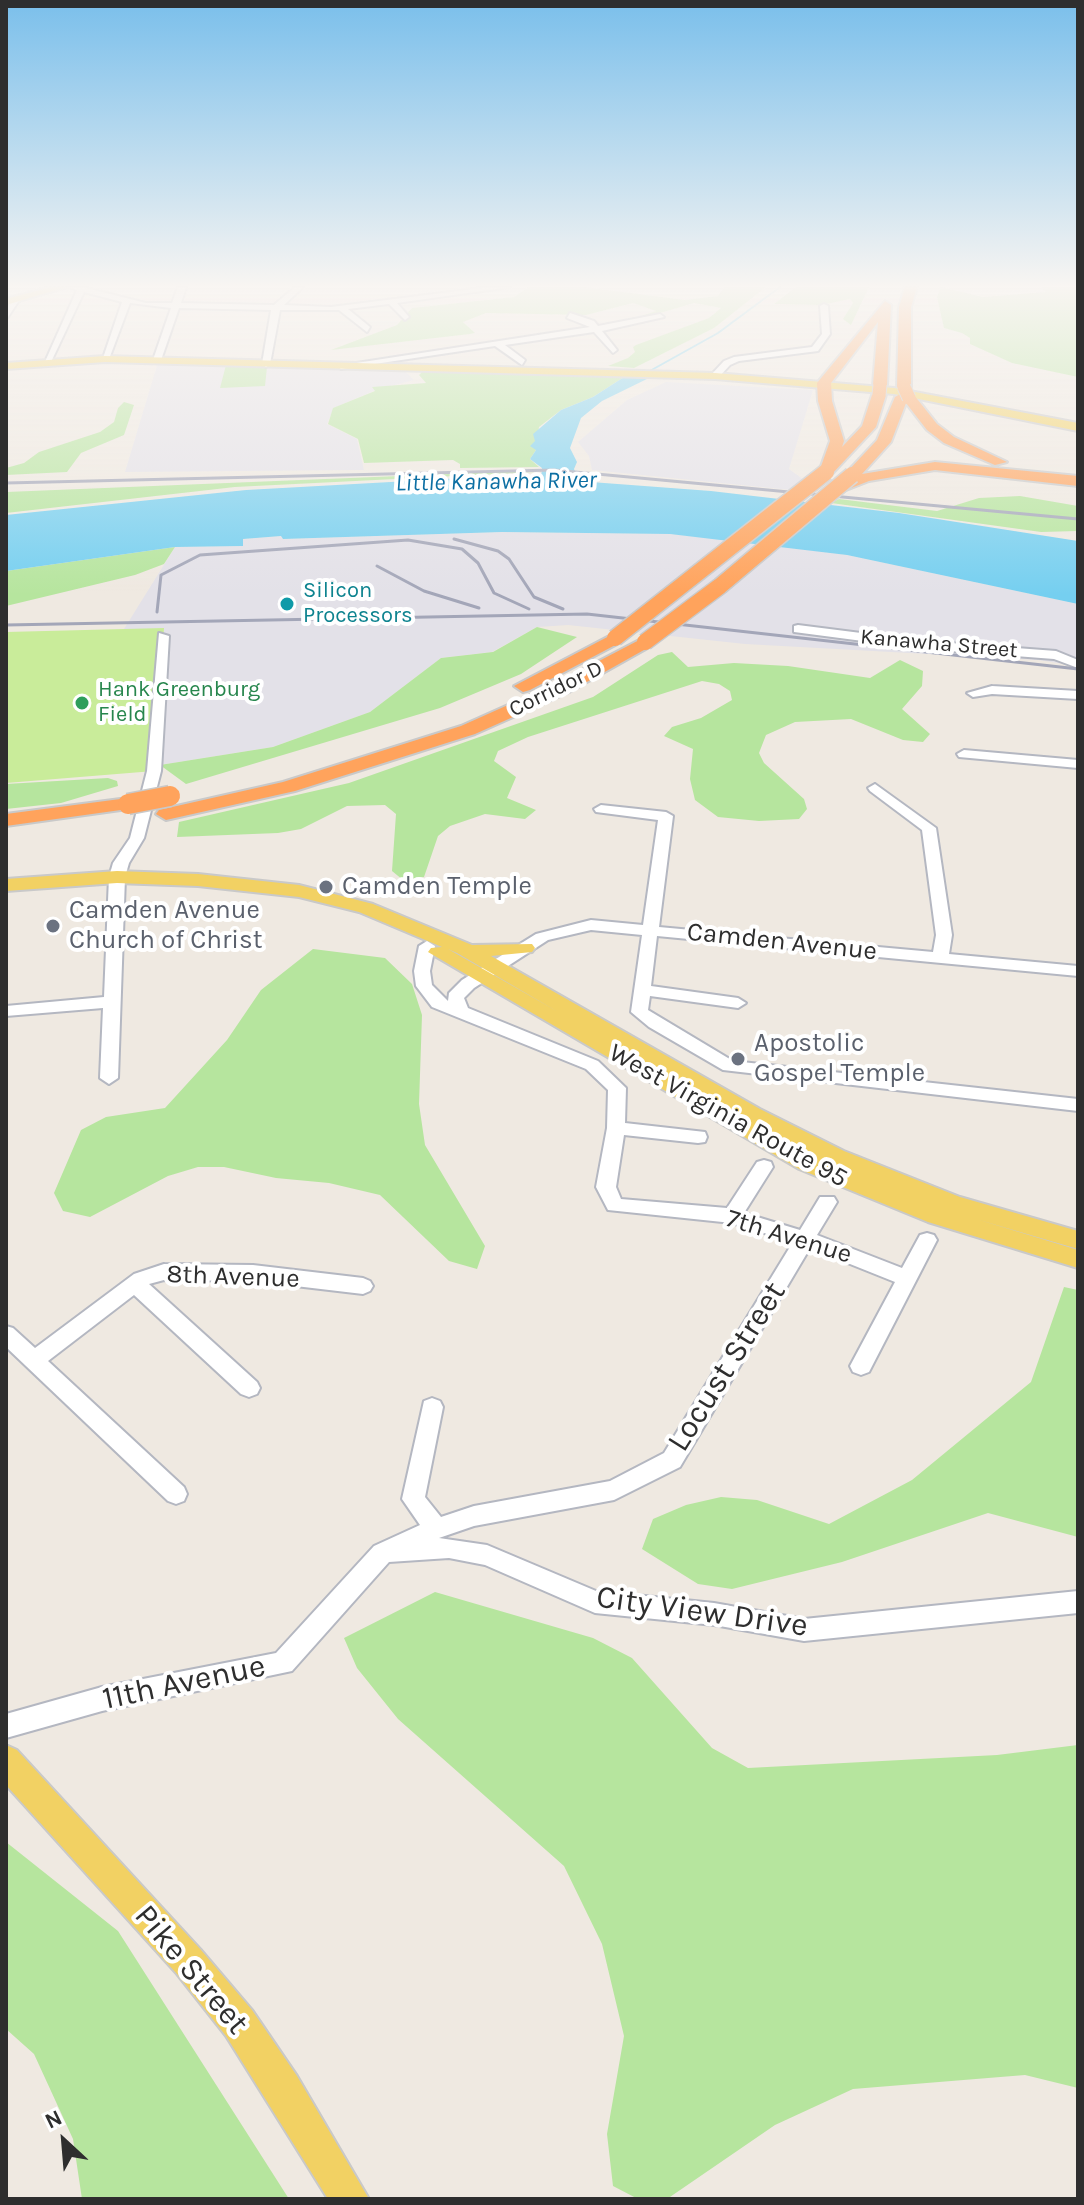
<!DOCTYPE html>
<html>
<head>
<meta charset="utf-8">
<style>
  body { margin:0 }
  #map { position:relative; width:1084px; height:2205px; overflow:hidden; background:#efe9e1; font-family:Karla,sans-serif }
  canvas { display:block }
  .frame { position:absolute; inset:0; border:8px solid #2e2e2e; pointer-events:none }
  .north { position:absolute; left:24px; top:2101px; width:80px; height:80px; -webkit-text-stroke:6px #fff; paint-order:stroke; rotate:334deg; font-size:22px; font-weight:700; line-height:32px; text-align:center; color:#2e2e2e }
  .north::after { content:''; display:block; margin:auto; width:28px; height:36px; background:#2e2e2e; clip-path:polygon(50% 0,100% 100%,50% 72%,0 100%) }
</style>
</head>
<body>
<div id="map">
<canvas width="1084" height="2205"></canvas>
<div class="frame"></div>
<div class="north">N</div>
</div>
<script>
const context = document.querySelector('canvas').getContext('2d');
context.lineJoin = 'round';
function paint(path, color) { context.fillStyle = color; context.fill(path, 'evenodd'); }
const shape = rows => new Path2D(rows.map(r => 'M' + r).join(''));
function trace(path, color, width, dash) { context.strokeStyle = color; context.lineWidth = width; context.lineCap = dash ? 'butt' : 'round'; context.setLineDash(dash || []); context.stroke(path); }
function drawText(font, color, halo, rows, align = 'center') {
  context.font = font + ' Karla,sans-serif'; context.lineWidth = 8; context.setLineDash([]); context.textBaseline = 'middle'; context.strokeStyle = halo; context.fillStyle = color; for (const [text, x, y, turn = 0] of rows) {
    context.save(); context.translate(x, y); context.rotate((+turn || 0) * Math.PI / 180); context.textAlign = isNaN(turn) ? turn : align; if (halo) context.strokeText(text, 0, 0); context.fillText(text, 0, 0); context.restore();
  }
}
const industrial = shape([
  [158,362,405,371,414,380,376,390,334,408,327,424,357,439,364,470,125,472],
  [666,382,813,390,789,469,815,488,811,492,592,470,589,456,578,442,627,400],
  [502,532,670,534,719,538,847,555,1078,604,1078,666,1038,660,745,644,568,625,537,627,492,652,441,658,370,712,273,747,160,765,164,629,124,629,175,547,243,546,242,539,281,536,283,539]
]);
const green = shape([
  [529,287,583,287,685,300,718,296,725,287,766,287,714,328,634,368,608,366,628,358,635,352,633,347,636,345,709,318,721,308,694,303,633,321,626,321,656,311,633,303,586,315,486,313,463,322,475,333,470,334,331,350,397,325,412,308,514,297],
  [796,287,869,287,851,325,843,319,853,303,850,299,821,305,774,304],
  [941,287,983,297,1046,292,1041,287,1078,287,1078,377,1012,363,970,344,970,338,962,333,944,328,937,297],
  [226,365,267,367,265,386,220,388],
  [422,372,545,374,624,377,593,397,561,410,539,427,536,450,530,459,539,467,460,468,460,464,453,460,364,463,358,439,328,424,333,408,375,391,372,387,426,383,419,375],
  [124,402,134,405,124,435,81,453,67,472,6,475,6,468,24,463,39,452,100,432,114,422,118,408],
  [497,472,536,472,235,487,6,513,6,492],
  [1020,496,1078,506,1078,531,1041,532,831,503,839,499,937,511,979,498],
  [175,547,164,564,135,575,6,606,6,571],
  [537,627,577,637,521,674,440,708,186,784,160,765,273,747,370,712,441,658,493,652],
  [672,652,688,667,734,663,788,666,870,678,900,660,923,671,922,686,902,709,930,734,923,742,903,740,851,719,795,722,766,735,759,753,764,763,804,799,807,809,799,819,759,821,718,817,695,800,690,779,693,749,664,736,672,727,701,718,732,700,730,691,719,684,702,681,528,737,498,751,494,761,516,777,507,798,536,810,525,819,485,814,450,826,438,836,424,877,403,880,392,871,396,814,385,805,347,806,301,829,278,833,177,837,179,822,349,783,593,697,658,655],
  [108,778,117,781,118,786,61,803,6,809,6,784],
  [313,949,385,958,412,984,422,1015,419,1104,425,1145,485,1246,477,1269,449,1261,380,1195,329,1183,276,1178,224,1167,198,1167,168,1176,90,1217,63,1211,54,1193,81,1130,106,1117,165,1108,227,1040,261,990],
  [1064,1287,1078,1290,1078,1537,988,1513,842,1562,732,1589,698,1584,642,1549,653,1519,686,1505,721,1497,757,1500,829,1524,912,1480,1031,1382],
  [435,1592,593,1638,632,1658,712,1748,748,1768,997,1755,1078,1745,1078,2088,1025,2075,853,2089,775,2125,667,2199,638,2199,613,2186,607,2134,624,2036,602,1944,564,1866,398,1719,357,1668,344,1638],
  [6,1842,118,1931,289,2199,82,2199,73,2139,34,2054,6,2029]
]);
const pitch = shape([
  [164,628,154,771,6,783,6,632]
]);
const water = shape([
  [624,377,649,378,602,401,581,418,570,448,577,462,574,469,577,476,591,482,711,491,899,513,1078,541,1078,604,847,555,670,534,502,532,283,539,281,536,243,539,243,546,175,547,6,571,6,515,246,490,481,477,541,478,542,468,530,459,536,450,530,446,535,441,533,434,561,410,593,397]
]);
const stream = shape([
  [648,372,718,333,780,287]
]);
const minor = shape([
  [69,287,82,287,146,303,172,303,178,287,186,287,181,303,274,305,295,287,303,287,284,305,331,307,490,287,510,287,397,303,409,317,405,320,389,304,348,309,370,327,367,332,339,310,280,310,270,364,266,367,262,364,271,310,179,308,161,360,157,363,153,360,171,308,130,303,109,359,102,361,122,302,84,292,51,362,44,364,77,290,69,287],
  [13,297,20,299,6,320,6,310,13,297],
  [824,304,828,306,830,334,818,351,739,361,730,365,718,378,710,376,724,361,734,357,812,347,822,334,820,306,824,304],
  [570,313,594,321,598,326,660,314,664,317,602,331,617,350,613,353,594,332,505,345,525,360,522,365,495,346,341,369,337,366,590,327,567,318,570,313],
  [798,625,924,641,1056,651,1078,660,1078,668,1054,659,924,649,794,632,794,626,798,625],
  [159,633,169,636,161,771,144,838,129,863,125,877,118,1078,109,1084,100,1078,103,1008,6,1016,6,1006,104,997,109,877,113,863,130,838,147,771,159,633],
  [992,686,1078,691,1078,699,992,694,973,697,967,693,992,686],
  [964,750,1078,760,1078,768,959,757,957,754,964,750],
  [875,784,936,828,952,935,949,954,1078,966,1078,976,657,936,651,986,738,998,746,1003,738,1008,650,996,648,1010,733,1061,1078,1099,1078,1111,723,1070,649,1027,631,1012,642,935,591,930,548,940,474,988,464,998,468,1008,598,1061,626,1088,625,1123,705,1132,707,1137,705,1142,698,1143,624,1135,616,1187,621,1199,727,1208,757,1162,764,1160,771,1162,773,1167,744,1213,800,1230,820,1197,834,1197,837,1202,817,1235,902,1268,920,1235,927,1233,934,1235,937,1240,869,1372,861,1375,853,1372,850,1366,895,1282,810,1248,680,1467,614,1500,474,1526,439,1538,487,1545,596,1591,714,1603,804,1619,1078,1591,1078,1613,804,1641,714,1625,595,1613,485,1565,449,1558,389,1562,292,1671,102,1711,6,1738,6,1714,102,1687,276,1653,374,1546,420,1525,402,1499,424,1401,432,1398,440,1401,443,1407,425,1497,441,1517,474,1506,610,1481,664,1453,793,1242,732,1223,608,1210,596,1187,607,1128,608,1090,586,1069,432,1007,416,986,414,971,419,946,427,941,435,946,430,971,432,985,448,1001,449,993,462,980,536,934,591,920,643,925,658,820,596,812,594,809,601,805,666,812,673,816,659,927,933,952,936,935,922,830,870,791,868,788,875,784],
  [164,1264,253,1265,363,1278,370,1281,373,1286,370,1291,363,1294,253,1281,164,1280,149,1284,257,1382,260,1388,257,1394,249,1397,241,1394,134,1295,48,1361,184,1487,187,1494,184,1501,176,1504,168,1501,6,1347,6,1326,13,1328,35,1348,134,1274,164,1264]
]);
const major = shape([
  [51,287,66,287,6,305,6,299,51,287],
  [105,356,715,373,894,388,1078,423,1078,431,894,394,715,379,105,362,6,369,6,363,105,356],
  [117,871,198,874,299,885,373,904,472,945,532,944,535,948,532,952,491,956,760,1109,844,1151,960,1197,1078,1231,1078,1249,976,1219,1078,1250,1078,1268,928,1222,799,1169,428,952,431,948,442,947,359,912,299,897,198,886,117,883,6,891,6,879,117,871],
  [448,949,457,953,560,1013,448,949],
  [6,1745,17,1750,201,1950,252,2010,297,2076,369,2199,328,2199,226,2036,177,1974,6,1785,6,1745]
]);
const highway = shape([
  [905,287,917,287,911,307,911,387,904,391,897,387,899,307,905,287],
  [885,301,891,305,887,385,880,389,873,385,878,322,831,383,832,401,844,441,842,447,862,426,872,395,879,391,886,395,876,427,831,475,821,475,819,472,830,441,818,401,817,383,885,301],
  [902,393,914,395,937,424,954,437,1007,462,995,465,944,443,927,430,906,403,891,442,862,474,935,462,1078,476,1078,486,935,470,869,481,841,492,831,492,831,486,849,479,845,475,847,472,877,440,895,397,902,393],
  [615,633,624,638,621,642,530,690,523,692,514,686,615,633],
  [645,637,654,642,651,646,569,692,475,734,295,791,166,820,156,814,159,810,283,782,461,726,555,684,645,637],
  [128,798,135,800,138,804,135,808,6,826,6,814,128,798]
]);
const rail = shape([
  [6,483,554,470,1078,519],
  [454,539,498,551,509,559,534,597,563,609],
  [377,566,424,591,479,608],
  [157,612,161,575,200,555,408,540,462,549,478,563,494,593,529,609],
  [6,625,587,614,1078,669]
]);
const highwayBridgeFar2 = shape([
  [904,387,909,398],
  [879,395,880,385]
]);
const highwayBridgeFar1 = shape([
  [615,638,826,472],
  [645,642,720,586,852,475]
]);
const highwayBridge = shape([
  [128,804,170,796]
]);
const markers = [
  [287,604,8,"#0f9aa8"],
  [82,703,8,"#2e9e5b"],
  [326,887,8,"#6b7280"],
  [53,926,8,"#6b7280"],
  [738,1059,8,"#6b7280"]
];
const farCulturenames = [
  ["Silicon",303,591],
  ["Processors",303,616]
];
const farStreetnames = [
  ["Kanawha Street",939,644,5],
  ["Corridor D",556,689,-26]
];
const farLeisurenames = [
  ["Hank Greenburg",98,690],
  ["Field",98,715]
];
const farWaternames = [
  ["Little Kanawha River",496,482,-1]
];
const worshipNames = [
  ["Camden Temple",342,887],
  ["Camden Avenue",69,911],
  ["Church of Christ",69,941],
  ["Apostolic",754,1044],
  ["Gospel Temple",754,1074]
];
const streetNames = [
  ["Camden Avenue",782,942,6],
  ["West Virginia Route 95",728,1116,29],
  ["7th Avenue",789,1237,17],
  ["8th Avenue",233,1277,2]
];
const nearStreetnames = [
  ["Locust Street",727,1367,-58],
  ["City View Drive",702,1612,8],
  ["11th Avenue",184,1683,-12],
  ["Pike Street",191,1970,50]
];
paint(industrial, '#e3e1e8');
paint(green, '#b6e59e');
paint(pitch, '#c9ec9a');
paint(water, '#75cff0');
trace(stream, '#75cff0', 2);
trace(minor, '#b4b7c1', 4);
trace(major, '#c9c9c9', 4);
trace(highway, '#c9c9c9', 4);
paint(minor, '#fff');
paint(major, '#f2d163');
paint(highway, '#ffa35c');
trace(rail, '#a3a6b8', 3);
trace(highwayBridgeFar2, '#c9c9c9', 15, []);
trace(highwayBridgeFar1, '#c9c9c9', 19, []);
trace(highwayBridge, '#c9c9c9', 23, []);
trace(highwayBridgeFar2, '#ffa35c', 13);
trace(highwayBridgeFar1, '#ffa35c', 16);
trace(highwayBridge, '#ffa35c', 20);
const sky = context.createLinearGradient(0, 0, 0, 595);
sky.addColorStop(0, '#7abfeb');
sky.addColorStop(0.48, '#f8f5f2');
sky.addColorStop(1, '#f8f5f200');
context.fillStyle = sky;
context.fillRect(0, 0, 1084, 595);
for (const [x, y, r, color] of markers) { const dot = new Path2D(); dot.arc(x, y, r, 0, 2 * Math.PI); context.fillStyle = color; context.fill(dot); trace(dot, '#fff', 3); }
drawText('22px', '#0d838f', '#fff', farCulturenames, 'left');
drawText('22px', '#2e2e2e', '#fff', farStreetnames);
drawText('22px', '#27864d', '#fff', farLeisurenames, 'left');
drawText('italic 24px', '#0d6fa3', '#fff', farWaternames);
drawText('26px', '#5b616d', '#fff', worshipNames, 'left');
drawText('26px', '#2e2e2e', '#fff', streetNames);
drawText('32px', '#2e2e2e', '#fff', nearStreetnames);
</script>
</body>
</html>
